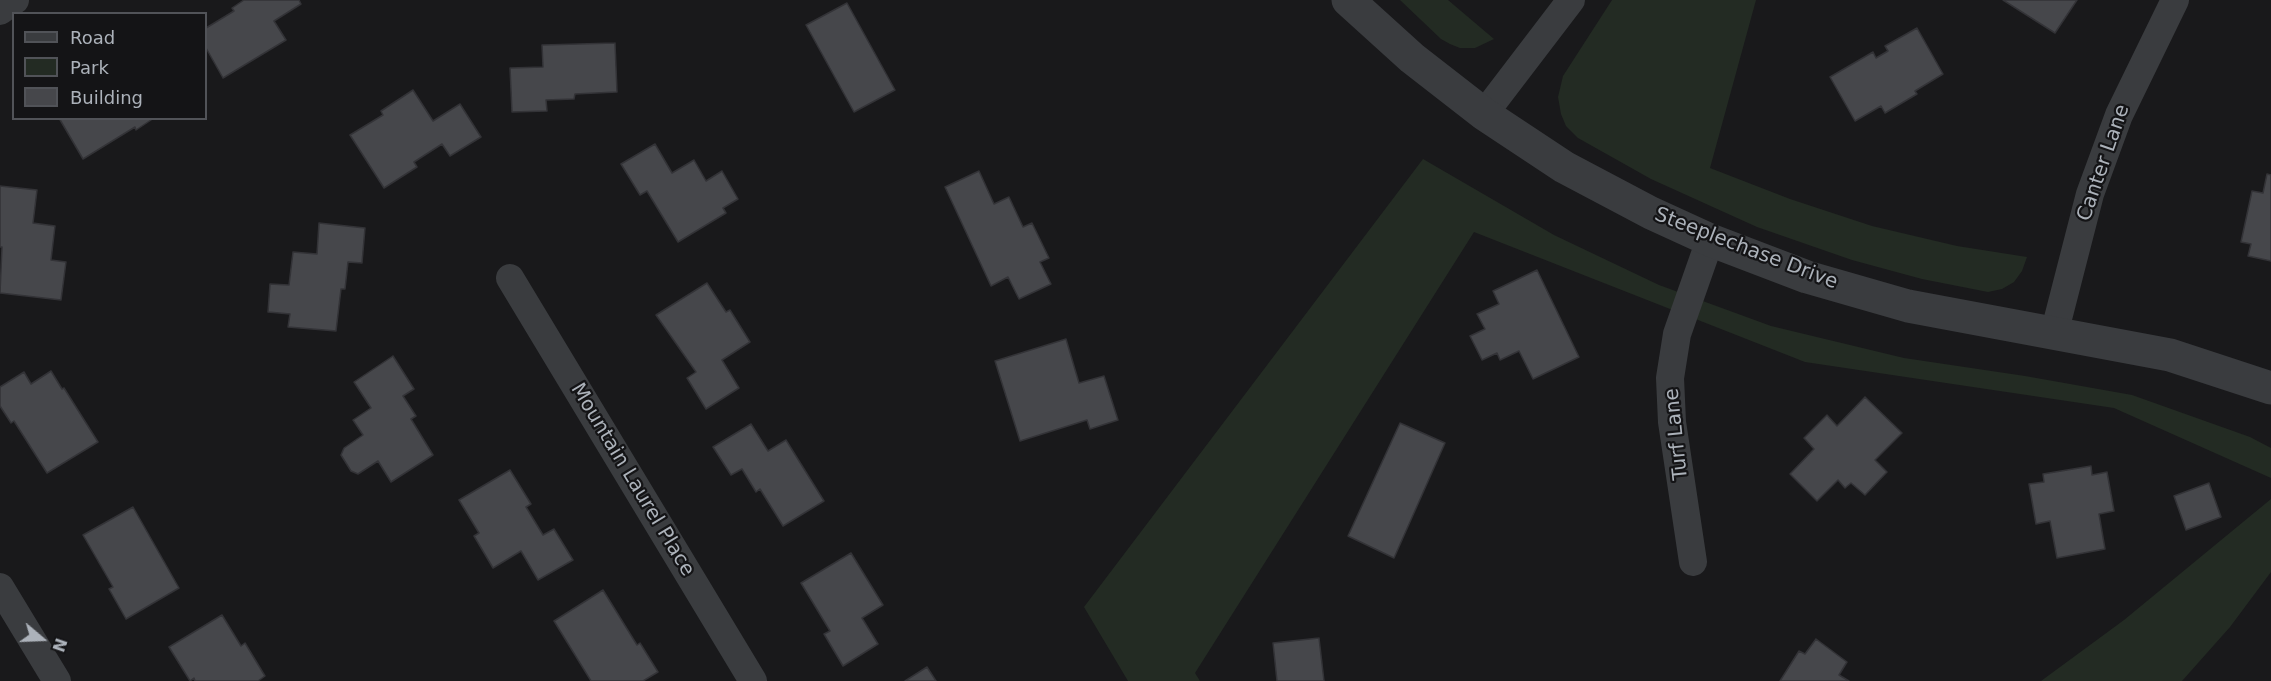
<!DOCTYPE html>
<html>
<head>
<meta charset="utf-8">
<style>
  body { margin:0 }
  #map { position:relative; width:2271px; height:681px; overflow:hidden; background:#19191b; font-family:"DejaVu Sans",sans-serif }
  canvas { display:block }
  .legend { position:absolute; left:12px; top:12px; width:195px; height:108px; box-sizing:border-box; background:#141416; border:2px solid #515358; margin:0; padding:8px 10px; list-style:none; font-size:18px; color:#acb2ba }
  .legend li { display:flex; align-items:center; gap:12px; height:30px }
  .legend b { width:30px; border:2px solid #515358 }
  .north { position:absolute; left:12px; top:609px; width:60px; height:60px; -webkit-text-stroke:4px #141416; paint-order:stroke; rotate:109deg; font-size:16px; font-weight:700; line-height:24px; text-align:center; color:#acb2ba }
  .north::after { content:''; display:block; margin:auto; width:21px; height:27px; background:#acb2ba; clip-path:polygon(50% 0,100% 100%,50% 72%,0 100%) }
</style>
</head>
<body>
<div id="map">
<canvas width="2271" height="681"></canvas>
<ul class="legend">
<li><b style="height:8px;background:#3a3c3f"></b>Road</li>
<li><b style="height:16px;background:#232b23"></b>Park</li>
<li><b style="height:16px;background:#46474b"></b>Building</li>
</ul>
<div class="north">N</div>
</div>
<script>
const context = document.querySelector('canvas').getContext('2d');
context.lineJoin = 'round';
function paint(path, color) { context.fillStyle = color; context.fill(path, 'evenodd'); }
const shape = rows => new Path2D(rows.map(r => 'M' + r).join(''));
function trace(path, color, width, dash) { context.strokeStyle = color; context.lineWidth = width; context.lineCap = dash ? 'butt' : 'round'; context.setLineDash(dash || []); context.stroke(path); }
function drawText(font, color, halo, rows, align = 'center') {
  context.font = font + ' "DejaVu Sans",sans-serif'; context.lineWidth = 4.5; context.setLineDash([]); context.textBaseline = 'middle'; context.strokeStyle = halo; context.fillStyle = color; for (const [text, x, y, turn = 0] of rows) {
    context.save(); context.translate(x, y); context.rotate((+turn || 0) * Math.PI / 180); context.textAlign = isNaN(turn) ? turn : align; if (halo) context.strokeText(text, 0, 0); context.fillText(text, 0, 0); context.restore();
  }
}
const green = shape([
  [1400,0,1448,0,1494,39,1475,48,1460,48,1450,44,1441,39],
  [1612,0,1756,0,1710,168,1790,199,1872,226,1957,246,2027,257,2022,271,2014,282,2002,289,1988,292,1922,279,1852,260,1757,227,1651,179,1578,138,1566,126,1561,114,1558,97,1563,76],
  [1423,159,1554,235,1659,285,1771,326,1904,358,2025,376,2132,395,2250,437,2271,448,2271,478,2114,408,1805,362,1474,232,1195,673,1200,681,1128,681,1084,607],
  [2271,499,2271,572,2230,627,2182,681,2041,681,2124,620]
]);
const building = shape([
  [244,0,299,0,301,4,274,21,286,40,223,78,206,48,206,28,234,11,232,8,244,0],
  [2003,0,2077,0,2055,33,2003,0],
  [847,3,895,90,854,112,806,25,847,3],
  [1917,28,1943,74,1915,91,1917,94,1885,113,1881,106,1855,121,1830,77,1873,52,1876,58,1888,51,1885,46,1917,28],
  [615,43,617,92,575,94,574,99,546,100,547,111,512,112,510,68,543,67,542,45,615,43],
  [413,90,433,121,460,104,481,137,450,156,442,144,414,162,417,167,384,188,350,135,383,115,381,111,413,90],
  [59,118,154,118,136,130,135,127,83,159,59,118],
  [655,144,672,173,694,160,706,181,722,171,738,199,723,208,726,213,678,242,647,191,640,195,621,164,655,144],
  [979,171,994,204,1009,197,1023,227,1032,223,1049,258,1040,262,1051,284,1019,299,1008,277,991,286,945,187,979,171],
  [2267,174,2271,175,2271,261,2248,256,2251,244,2241,242,2252,191,2263,193,2267,174],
  [0,186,37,190,33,223,55,226,51,260,66,262,61,300,0,293,2,247,0,247,0,186],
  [319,223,365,228,362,263,348,262,345,289,341,289,336,331,288,327,290,314,268,312,270,284,289,285,293,252,317,254,319,223],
  [1537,270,1579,357,1533,379,1519,351,1500,360,1497,353,1482,360,1470,336,1485,329,1477,314,1499,304,1493,291,1537,270],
  [707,283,726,312,730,310,750,342,722,360,739,388,706,409,687,378,696,372,656,315,707,283],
  [1066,339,1079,383,1104,376,1118,420,1090,429,1087,420,1020,441,995,361,1066,339],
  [393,356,414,389,403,396,416,416,411,419,433,455,391,482,378,461,358,474,351,471,341,455,344,448,363,435,353,420,371,408,354,382,393,356],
  [51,371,62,389,64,388,98,442,47,473,14,421,11,423,0,406,0,387,24,372,31,384,51,371],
  [1865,397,1902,433,1875,460,1887,472,1865,495,1851,483,1845,488,1838,480,1817,501,1790,474,1814,449,1804,438,1827,415,1837,426,1865,397],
  [1400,423,1445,443,1394,558,1348,536,1400,423],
  [751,424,768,451,786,440,824,501,783,526,760,489,756,492,742,469,731,475,713,447,751,424],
  [2091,466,2092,475,2107,472,2114,511,2099,514,2105,549,2057,558,2050,521,2036,524,2029,484,2044,482,2043,474,2091,466],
  [510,470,531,504,526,507,543,535,554,529,573,560,538,580,521,551,493,568,474,536,479,533,459,500,510,470],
  [2209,483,2221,517,2186,530,2174,496,2209,483],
  [133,507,179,588,126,619,109,589,113,587,83,535,133,507],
  [851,553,883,605,862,618,878,644,843,666,824,634,830,631,801,583,851,553],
  [603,590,637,645,640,643,658,672,643,681,591,681,554,621,603,590],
  [222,615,241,646,245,643,265,676,258,681,195,681,194,678,190,681,169,647,222,615],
  [1319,638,1324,681,1277,681,1273,643,1319,638],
  [1816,639,1847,662,1839,675,1849,681,1780,681,1799,651,1805,654,1816,639],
  [927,667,936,681,905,681,927,667]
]);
const minor = shape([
  [0,11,15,0],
  [1484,114,1571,0],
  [510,278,753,681],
  [2054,334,2090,194,2119,115,2175,0],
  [1693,562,1672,422,1670,378,1677,334,1710,240],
  [0,587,57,681]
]);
const tertiary = shape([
  [1348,0,1412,58,1484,114,1564,167,1651,213,1710,240,1807,277,1908,306,2170,355,2271,388]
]);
const streetNames = [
  ["Canter Lane",2104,163,-71],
  ["Steeplechase Drive",1746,249,21],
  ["Turf Lane",1677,434,-96],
  ["Mountain Laurel Place",632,480,59]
];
paint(green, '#232b23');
paint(building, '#46474b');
trace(building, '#333337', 1.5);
trace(minor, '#3a3c3f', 28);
trace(tertiary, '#3a3c3f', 33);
drawText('20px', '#acb2ba', '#141416', streetNames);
</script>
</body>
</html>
